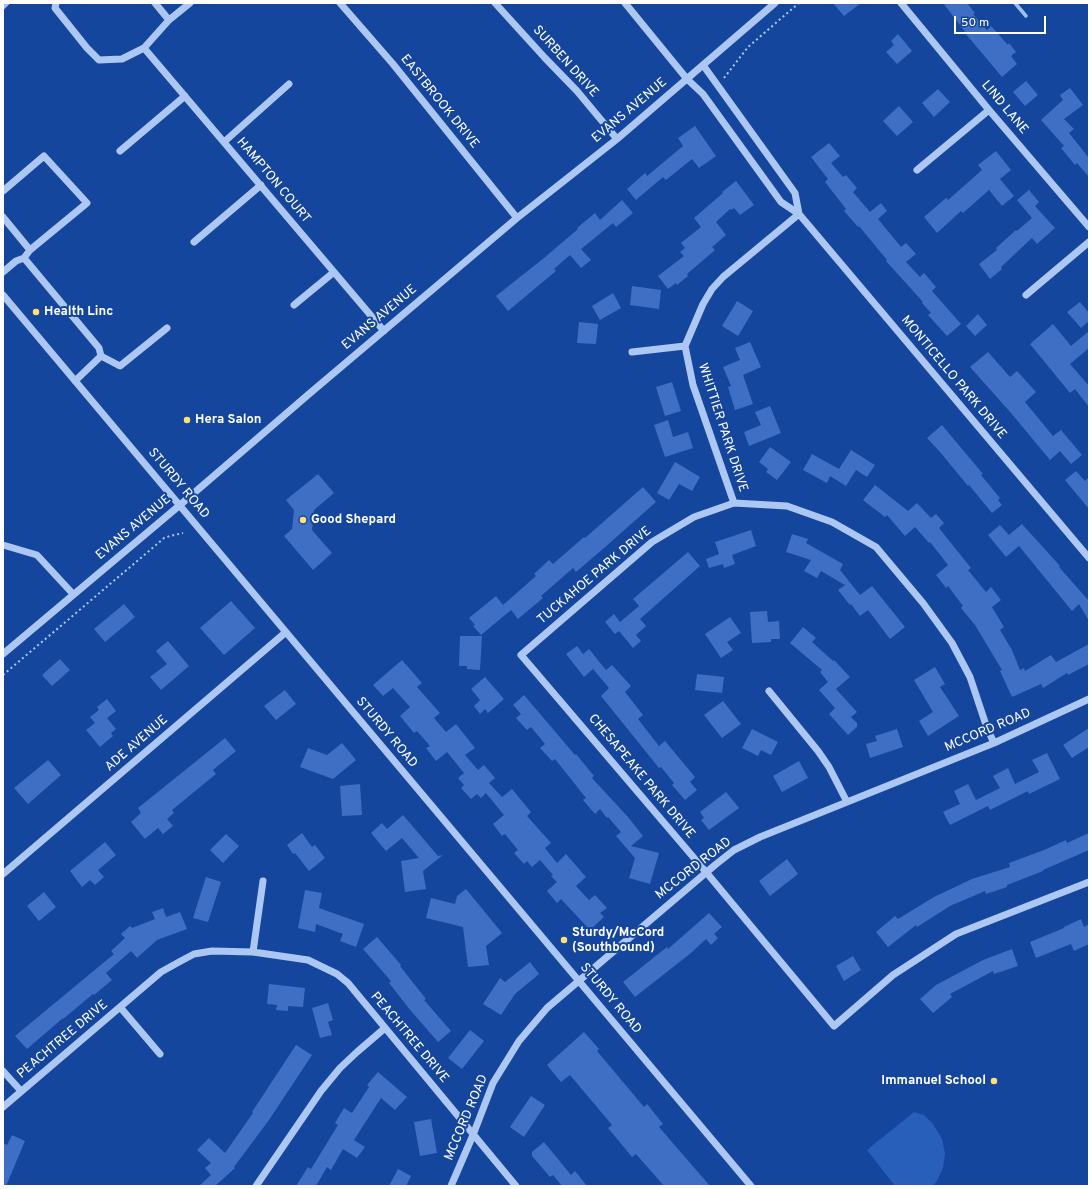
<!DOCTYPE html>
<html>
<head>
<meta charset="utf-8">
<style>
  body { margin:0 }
  #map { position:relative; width:1092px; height:1189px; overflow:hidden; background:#15469e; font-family:Overpass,sans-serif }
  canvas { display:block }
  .frame { position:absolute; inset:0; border:4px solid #fff; pointer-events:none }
  .scale { position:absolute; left:954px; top:16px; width:92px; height:18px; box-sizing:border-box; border:2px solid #fff; border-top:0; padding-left:5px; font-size:12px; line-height:14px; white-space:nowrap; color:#fff; -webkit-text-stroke:3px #15469e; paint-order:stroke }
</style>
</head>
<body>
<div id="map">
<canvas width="1092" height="1189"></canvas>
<div class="frame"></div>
<div class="scale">50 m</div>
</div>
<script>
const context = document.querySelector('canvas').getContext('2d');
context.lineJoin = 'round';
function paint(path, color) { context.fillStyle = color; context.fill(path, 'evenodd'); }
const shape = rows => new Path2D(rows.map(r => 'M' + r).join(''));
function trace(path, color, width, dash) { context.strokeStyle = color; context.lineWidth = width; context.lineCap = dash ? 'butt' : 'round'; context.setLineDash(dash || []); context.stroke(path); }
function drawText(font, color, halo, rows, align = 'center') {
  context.font = font + ' Overpass,sans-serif'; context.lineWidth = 4; context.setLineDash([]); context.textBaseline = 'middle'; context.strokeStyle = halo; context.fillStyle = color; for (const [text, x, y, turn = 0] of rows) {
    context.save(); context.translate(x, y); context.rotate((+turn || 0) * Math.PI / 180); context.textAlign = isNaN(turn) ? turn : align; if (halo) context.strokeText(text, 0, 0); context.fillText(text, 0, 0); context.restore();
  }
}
const green = shape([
  [914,1112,924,1115,933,1124,942,1139,945,1153,943,1168,937,1181,932,1186,895,1186,867,1150]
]);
const stream = shape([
  [1015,3,1026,16],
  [3,8,8,3]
]);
const building = shape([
  [833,3,861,3,844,16],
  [943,3,967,3,975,13,973,14,987,30,991,26,1008,45,1009,43,1016,52,1011,56,1017,64,1002,77,965,33,966,33],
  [898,34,912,51,897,64,886,52,894,45,891,41],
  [1026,81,1038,95,1025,106,1013,92],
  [1070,88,1083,105,1064,119,1074,129,1069,133,1089,158,1089,177,1077,163,1075,165,1061,148,1064,146,1041,120,1063,100,1060,95],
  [938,89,950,102,934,117,922,103],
  [899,106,913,122,897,136,883,121],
  [695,126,716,156,699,168,692,159,666,180,663,177,636,200,627,189,645,173,647,176,683,146,678,138],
  [829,143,840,156,831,163,843,177,846,175,857,188,853,192,870,212,881,203,887,211,878,219,901,247,906,243,916,254,906,262,920,277,924,273,936,287,932,291,961,324,947,336,928,315,931,313,922,303,923,302,886,261,887,260,859,226,858,227,844,211,846,209,825,182,828,179,811,157],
  [996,151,1011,170,1000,179,1014,196,1002,206,989,190,963,213,961,211,937,233,924,217,946,198,948,200,982,170,978,165],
  [736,181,754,205,740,215,734,208,731,210,730,209,716,222,726,235,712,247,715,250,687,274,688,276,677,285,676,283,668,289,658,276,684,256,680,252,685,248,681,243,701,227,694,218,723,193,722,192],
  [1029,190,1039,202,1035,206,1055,228,1037,244,1032,238,1001,267,1002,269,990,279,979,264,997,250,996,248,1016,230,1017,231,1032,218,1017,200],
  [622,200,633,213,616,227,613,223,581,249,591,260,581,268,570,255,554,269,556,271,508,311,496,296,544,258,578,229,577,228,595,213,600,220],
  [632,286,661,290,659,309,630,305],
  [613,293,621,308,600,320,592,306],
  [737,301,753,311,738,336,722,326],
  [1080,302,1089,313,1089,321,1081,328,1067,312],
  [978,314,987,325,975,336,966,326],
  [579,322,598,324,596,344,577,343],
  [1053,324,1071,346,1089,331,1089,348,1070,364,1089,386,1089,407,1075,389,1070,393,1030,344],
  [750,342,761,367,743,375,753,404,735,410,728,387,731,386,723,367,740,360,735,348],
  [988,352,1010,377,1017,371,1036,392,1025,402,1053,436,1061,430,1082,455,1071,464,1060,451,1050,460,1011,413,970,367],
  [672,382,681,411,665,416,656,387],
  [770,406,781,433,749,446,744,432,761,425,755,412],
  [668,420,673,437,688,432,693,448,665,457,654,425],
  [942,425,983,474,981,475,1000,498,998,500,1002,505,992,513,969,485,968,486,940,452,927,438],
  [770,447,791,462,777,480,766,472,768,469,759,462],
  [851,450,875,465,867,477,856,470,846,486,830,476,827,483,803,470,812,454,839,469],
  [675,462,700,477,692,491,679,484,669,500,657,493],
  [1076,471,1085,481,1089,477,1089,509,1065,480],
  [318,474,334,493,314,510,312,530,332,553,313,570,284,536,292,529,294,510,286,500],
  [875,485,908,511,917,503,931,518,936,514,944,523,939,528,971,568,968,570,986,592,991,587,1001,600,992,607,1004,627,1000,630,1012,650,1020,670,1024,668,1025,671,1051,655,1056,662,1089,644,1089,664,1068,675,1067,673,1043,688,1041,684,1012,697,1000,671,1002,670,975,625,961,608,963,606,948,586,946,588,936,575,948,565,930,542,929,543,915,527,905,536,887,515,885,517,863,500],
  [643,487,656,502,604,548,576,572,573,568,541,596,543,598,518,619,511,610,481,635,473,626,475,625,469,618,496,596,503,605,536,576,534,574,549,560,553,564,584,537,585,538],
  [1022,524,1060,566,1059,567,1089,601,1089,621,1079,604,1072,611,1019,546,1006,557,988,535,1000,525,1009,535],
  [751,530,756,546,732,555,735,564,724,568,723,564,709,568,706,559,719,554,715,542],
  [792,534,808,539,806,543,843,564,840,570,860,595,872,586,905,627,890,639,868,610,860,616,851,604,850,605,838,590,845,585,821,571,817,578,804,571,811,560,786,552],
  [688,552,700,566,640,619,646,626,636,635,641,641,633,648,619,631,615,634,605,622,614,614,620,622,639,606,633,599],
  [231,601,255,628,224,655,200,628],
  [124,604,135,617,105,642,94,629],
  [767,611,768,622,779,621,780,639,771,639,771,642,752,643,750,612],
  [730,617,741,633,727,642,733,650,721,658,705,634],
  [803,627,816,638,812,642,833,661,834,660,850,677,836,689,857,712,851,717,857,723,857,727,848,735,829,714,835,708,819,690,828,682,820,672,822,670,790,643],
  [460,636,482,636,480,670,467,669,467,666,459,666],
  [168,641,189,666,161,690,150,677,167,664,156,651],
  [577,646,583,654,589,649,606,670,612,665,631,686,625,692,643,715,638,719,659,746,665,741,695,777,690,782,697,790,685,800,672,785,674,783,661,767,659,768,601,696,609,688,593,669,584,677,566,654],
  [60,659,70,670,52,686,42,675],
  [402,660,422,683,417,687,440,713,434,718,446,732,456,724,475,748,465,755,478,770,484,765,495,778,489,783,502,797,512,789,531,812,527,816,551,843,545,848,557,863,566,854,586,877,576,886,589,900,595,895,607,908,600,913,604,917,590,930,561,899,557,903,547,891,557,882,551,876,553,875,540,860,532,867,527,861,524,864,514,853,518,850,505,834,502,836,493,824,504,815,486,793,481,798,477,794,471,799,461,788,464,785,458,778,464,773,447,752,436,761,426,748,430,746,417,731,414,733,400,716,410,707,393,688,383,696,373,685],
  [935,667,945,684,940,687,959,716,928,736,919,721,933,712,914,680],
  [697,674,724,677,722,693,695,690],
  [485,677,504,699,488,713,485,709,480,714,474,706,480,700,471,689],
  [285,690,296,704,276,720,264,706],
  [524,695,575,755,576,754,594,776,592,778,628,817,643,836,631,846,659,853,650,884,629,878,635,858,616,836,621,832,608,817,607,818,600,809,595,814,583,800,586,798,555,759,552,761,540,748,545,744,531,727,527,730,516,718,521,714,513,705],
  [107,699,116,711,107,718,116,729,111,733,113,736,100,747,86,730,95,723,90,717,99,710,97,707],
  [723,701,741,724,722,738,704,715],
  [1089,728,1089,747,1072,758,1063,745],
  [752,729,778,742,771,755,761,750,758,756,742,748],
  [897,729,903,747,870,758,866,744,877,741,875,736],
  [225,738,236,751,213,770,216,774,172,810,174,813,167,819,173,826,163,834,158,828,145,839,131,822,141,813,138,808],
  [342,743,356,760,333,779,300,767,308,748,327,755],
  [1047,753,1060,779,1029,794,1028,791,990,810,988,806,950,825,943,812,960,804,954,791,968,784,976,800,1000,788,993,776,1008,768,1015,784,1039,772,1032,760],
  [48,760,61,775,28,804,14,788],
  [799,761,808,778,782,792,773,776],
  [360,784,362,815,342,816,340,786],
  [726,792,739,808,709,830,701,820,704,818,700,812],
  [403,815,438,856,443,855,423,871,426,889,405,892,401,861,419,858,402,838,386,851,371,833,382,823,387,829],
  [302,833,312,847,315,845,325,858,309,871,295,853,293,854,287,845],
  [1089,833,1089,850,1043,870,1043,871,1007,885,1007,887,986,894,985,891,950,906,917,927,916,925,888,947,876,932,895,916,898,919,934,897,972,879,1010,867,1009,863,1044,850,1066,840,1067,843],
  [226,834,239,846,223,863,210,850],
  [105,842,116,855,98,870,104,877,95,885,90,880,82,887,70,871],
  [787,859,798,874,770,896,759,881],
  [206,877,221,882,208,922,193,918],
  [466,889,502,933,486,946,489,965,468,967,463,927,426,918,431,898,455,904,457,896],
  [305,890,322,893,319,908,364,924,356,947,340,941,343,934,316,924,315,932,298,928],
  [44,892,56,907,39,921,27,906],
  [163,908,166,917,180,912,187,929,157,940,137,958,131,951,106,973,112,980,94,995,93,994,63,1019,63,1018,27,1049,15,1036,114,954,111,951,125,938,121,934,130,926,132,928,155,919,152,912],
  [709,913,722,927,714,934,718,938,711,945,706,939,691,953,635,997,623,982,667,947,668,949],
  [1081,919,1084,927,1089,924,1089,944,1074,951,1071,944,1036,958,1030,942,1064,928,1064,927],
  [377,937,401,965,400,966,426,999,424,1000,451,1031,438,1042,411,1011,389,983,391,981,363,949],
  [1012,949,1018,966,994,974,993,971,950,994,952,997,933,1013,920,999,936,985,983,960],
  [853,956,861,970,844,981,836,966],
  [530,962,539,974,515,994,501,1015,483,1004,500,978,505,982],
  [269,984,305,988,303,1007,288,1006,288,1011,276,1010,277,1005,267,1004],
  [328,1003,333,1020,328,1022,332,1035,320,1038,312,1008],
  [470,1030,484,1041,462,1069,448,1058],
  [584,1032,599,1049,597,1051,644,1107,647,1104,663,1124,659,1127,710,1186,664,1186,636,1154,632,1157,608,1128,612,1125,570,1075,561,1082,547,1065],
  [296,1045,312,1055,269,1120,234,1167,235,1168,215,1186,199,1186,211,1175,205,1168,211,1163,197,1150,209,1138,225,1153,253,1113,252,1112],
  [378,1072,407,1097,395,1110,381,1098,354,1140,365,1147,357,1158,343,1149,331,1170,327,1167,316,1186,296,1186,308,1167,311,1169,338,1125,335,1123,344,1108,352,1113,369,1087,367,1085],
  [531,1096,545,1105,524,1137,510,1127],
  [431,1119,437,1153,420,1156,414,1122],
  [12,1135,25,1141,6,1186,3,1186,3,1143,7,1145],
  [544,1142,571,1175,575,1171,587,1186,562,1186,553,1175,550,1177,532,1156,532,1152],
  [398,1169,411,1176,406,1186,389,1186]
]);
const path = shape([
  [724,78,748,47,799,3],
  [3,675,156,545,164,538,170,536,183,533]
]);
const minor = shape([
  [56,3,55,8,87,48,99,60,122,59,144,48,169,20,190,3],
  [155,3,169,20],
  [340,3,393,64,517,218],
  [495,3,545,58,577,91,617,139],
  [625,3,687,79,703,94,781,202,799,214,1089,558],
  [901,3,989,110,1089,227],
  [144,48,384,331],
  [703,65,795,193,799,214],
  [224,142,289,84],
  [120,151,185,96],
  [917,170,989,110],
  [3,191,44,156,87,203,30,250,24,258],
  [3,217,30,250],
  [194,242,261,185],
  [3,272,16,261,24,258,99,348,101,356,75,381],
  [3,295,751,1186],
  [1026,295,1089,242],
  [294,305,334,272],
  [632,352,685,346],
  [101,356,120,366,167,328],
  [734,503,693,385,685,346,703,304,712,289,723,277,799,214],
  [3,545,37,555,73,594],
  [3,654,180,505,309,394,517,218,617,139,775,3],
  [769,691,818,751,829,767,847,802],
  [994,743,987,728,970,677,952,643,923,603,876,547,832,522,787,506,734,503,694,517,652,542,521,655,706,872,834,1026,893,975,956,934,1089,882],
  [3,874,286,632],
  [253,952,263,881],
  [120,1007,160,1054],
  [3,1071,21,1091],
  [3,1107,161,972,179,962,194,954,212,951,253,952,308,960,337,974,348,983,516,1186],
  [256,1186,321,1091,340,1068,357,1052,385,1028],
  [451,1186,473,1135,493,1083,519,1041,547,1008,715,865,734,850,760,837,994,743,1089,699]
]);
const markers = [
  [36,312,4,"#ffe16f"],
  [187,420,4,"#ffe16f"],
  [303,520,4,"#ffe16f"],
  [564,940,4,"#ffe16f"],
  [994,1081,4,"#ffe16f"]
];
const streetNames = [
  ["SURBEN DRIVE",565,62,48],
  ["EASTBROOK DRIVE",439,102,51],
  ["LIND LANE",1004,108,50],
  ["EVANS AVENUE",630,111,-40],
  ["HAMPTON COURT",273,181,50],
  ["EVANS AVENUE",380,318,-40],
  ["MONTICELLO PARK DRIVE",953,378,50],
  ["WHITTIER PARK DRIVE",722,428,72],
  ["STURDY ROAD",178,484,50],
  ["EVANS AVENUE",134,528,-40],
  ["TUCKAHOE PARK DRIVE",595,576,-40],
  ["MCCORD ROAD",988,731,-23],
  ["STURDY ROAD",386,733,50],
  ["ADE AVENUE",137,744,-41],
  ["CHESAPEAKE PARK DRIVE",641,777,50],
  ["MCCORD ROAD",694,869,-38],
  ["STURDY ROAD",610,999,50],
  ["PEACHTREE DRIVE",409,1038,50],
  ["PEACHTREE DRIVE",63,1040,-40],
  ["MCCORD ROAD",467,1118,-67]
];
const poiNames = [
  ["Health Linc",44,312],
  ["Hera Salon",195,420],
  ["Good Shepard",311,520],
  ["Sturdy/McCord",572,933],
  ["(Southbound)",572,948],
  ["Immanuel School",986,1081,"right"]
];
paint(green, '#285fbb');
trace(stream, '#9fc0f6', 3.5);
paint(building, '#3e6fc4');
trace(path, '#adc7f3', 2, [2, 3]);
trace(minor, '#adc7f3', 7);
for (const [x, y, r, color] of markers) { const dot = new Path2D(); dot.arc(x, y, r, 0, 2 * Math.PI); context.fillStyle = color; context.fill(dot); trace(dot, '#15469e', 1.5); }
drawText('13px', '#fff', '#15469e', streetNames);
drawText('bold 13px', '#fff', '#15469e', poiNames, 'left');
</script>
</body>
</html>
